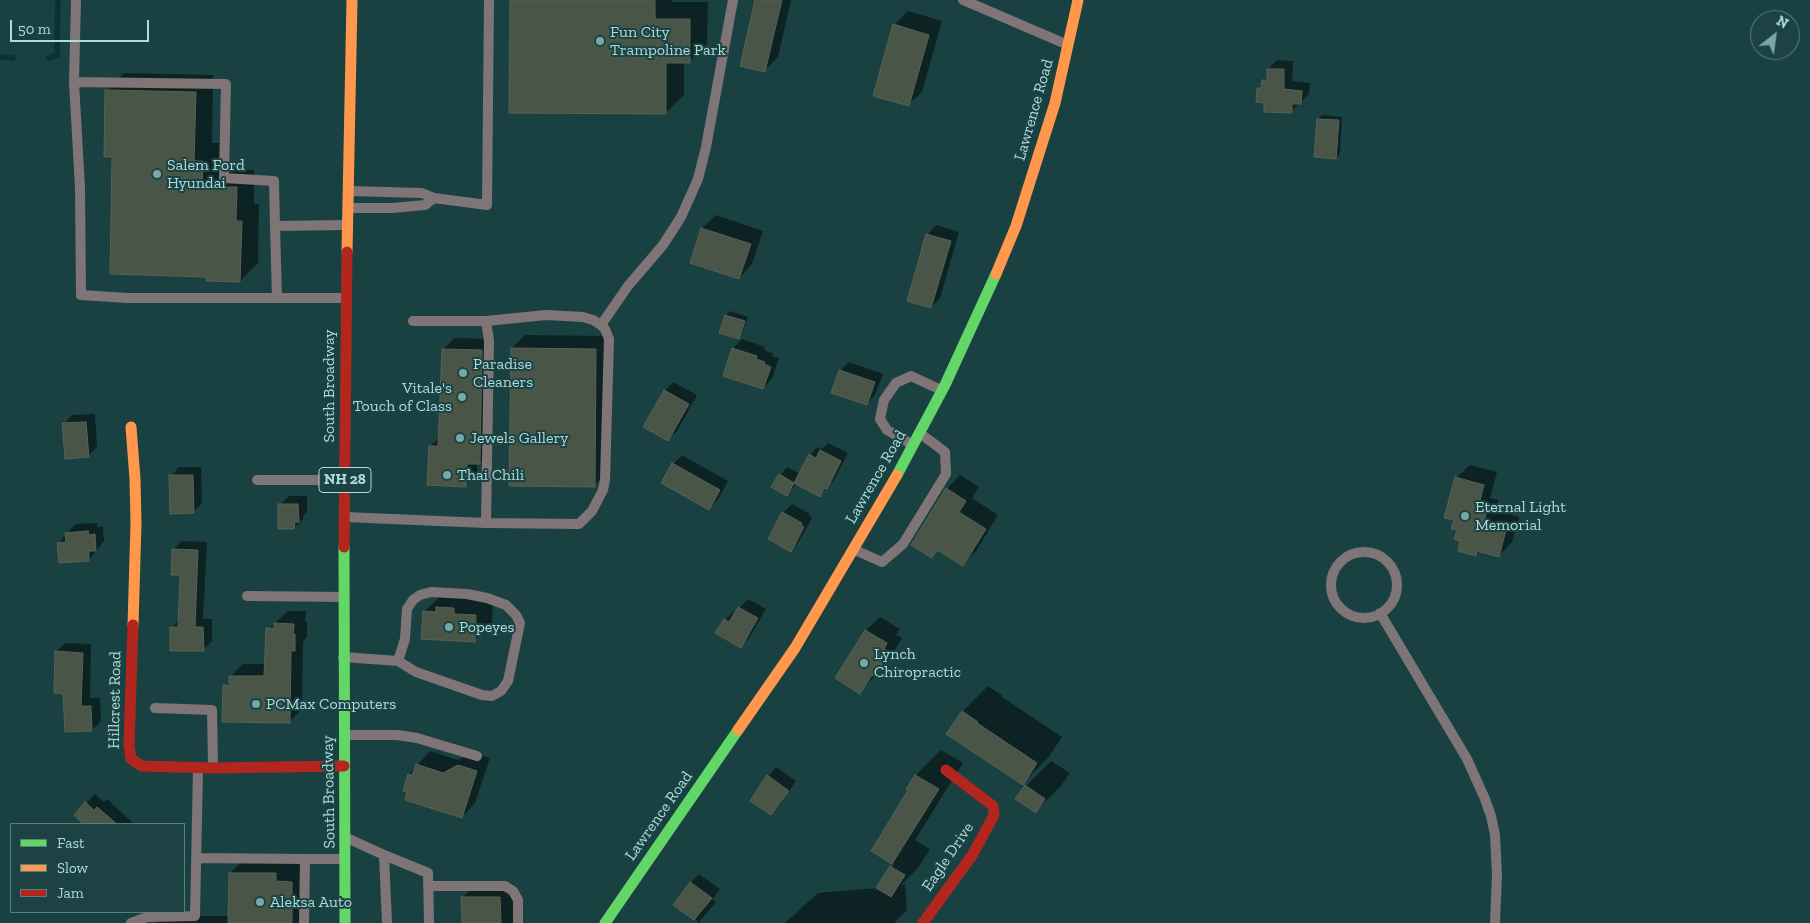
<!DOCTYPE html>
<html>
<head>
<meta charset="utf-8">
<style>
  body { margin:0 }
  #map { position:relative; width:1810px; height:923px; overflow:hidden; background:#1a4141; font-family:"Zilla Slab",serif }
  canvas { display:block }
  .legend { position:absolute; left:10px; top:823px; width:175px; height:90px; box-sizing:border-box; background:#1d4243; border:1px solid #558081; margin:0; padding:6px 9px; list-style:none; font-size:15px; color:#aadede }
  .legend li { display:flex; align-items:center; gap:10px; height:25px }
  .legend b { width:25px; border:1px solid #558081 }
  .north { position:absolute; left:1750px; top:10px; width:50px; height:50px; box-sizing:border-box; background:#1d4243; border:1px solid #558081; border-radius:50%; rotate:30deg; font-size:14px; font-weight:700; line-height:20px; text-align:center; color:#aadede }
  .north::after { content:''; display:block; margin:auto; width:18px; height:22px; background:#78a7a7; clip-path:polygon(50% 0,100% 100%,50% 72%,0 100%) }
  .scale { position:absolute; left:10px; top:20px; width:139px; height:22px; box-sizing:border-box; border:2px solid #aadede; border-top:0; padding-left:6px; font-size:15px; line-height:18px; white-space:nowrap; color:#aadede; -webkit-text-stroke:4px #1d4243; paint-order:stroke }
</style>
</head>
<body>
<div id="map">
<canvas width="1810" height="923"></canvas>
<ul class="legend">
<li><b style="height:6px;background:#63d668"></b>Fast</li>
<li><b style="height:6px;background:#ff974d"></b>Slow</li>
<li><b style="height:6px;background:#b3261e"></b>Jam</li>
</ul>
<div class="north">N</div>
<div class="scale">50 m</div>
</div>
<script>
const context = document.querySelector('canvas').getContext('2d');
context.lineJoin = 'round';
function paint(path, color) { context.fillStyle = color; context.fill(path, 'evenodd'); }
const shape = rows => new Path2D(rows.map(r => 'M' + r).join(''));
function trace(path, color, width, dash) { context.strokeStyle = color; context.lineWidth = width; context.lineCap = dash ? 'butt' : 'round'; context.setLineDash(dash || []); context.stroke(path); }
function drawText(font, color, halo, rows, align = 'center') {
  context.font = font + ' "Zilla Slab",serif'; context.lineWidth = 4; context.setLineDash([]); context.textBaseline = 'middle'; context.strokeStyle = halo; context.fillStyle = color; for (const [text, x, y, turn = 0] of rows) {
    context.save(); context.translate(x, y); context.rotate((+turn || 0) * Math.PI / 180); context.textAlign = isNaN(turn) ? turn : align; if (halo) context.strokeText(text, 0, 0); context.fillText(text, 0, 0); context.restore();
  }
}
const shadow = shape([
  [511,0,672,0,672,2,708,2,707,44,689,62,684,62,684,95,666,113],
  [756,0,791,0,778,57,765,70],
  [908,11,942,21,922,92,908,105,894,25],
  [1277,60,1293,61,1292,81,1310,83,1309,94,1291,112,1266,101,1258,89,1268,76,1268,69],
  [124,73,213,75,212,143,220,143,219,169,254,170,254,204,259,204,258,263,240,281,207,275,113,156,107,91],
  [1322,115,1342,117,1340,154,1336,158,1318,119],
  [716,215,763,231,752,264,739,278,691,262,702,228],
  [936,225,959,232,940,298,931,307,908,300,928,234],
  [730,311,748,317,742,334,738,338,726,315],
  [525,335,609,336,607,472,594,486,512,348],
  [454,338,493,339,491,452,480,463,477,463,477,474,465,486,430,446,440,437,443,350],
  [742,339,765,347,764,350,773,353,772,356,779,358,772,379,763,388,724,375,733,348],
  [849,362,883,374,875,395,867,404,840,371],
  [673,382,697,395,677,431,668,439,665,391],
  [95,414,97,447,88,456,64,424,72,415],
  [828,443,848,453,834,480,819,495,797,483,787,495,780,475,787,467,800,474,810,455,817,447,822,449],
  [682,455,728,481,718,500,709,508,662,482,673,464],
  [1470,465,1497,472,1490,498,1498,500,1495,510,1519,517,1512,542,1499,555,1480,550,1475,555,1462,540,1455,519,1456,478],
  [179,467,201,467,202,503,193,512,171,476],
  [960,475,979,487,972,498,998,515,976,551,963,564,938,550,932,556,947,489],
  [289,496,307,496,307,512,303,516,303,519,294,528,280,505],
  [792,504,810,514,809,516,812,518,799,541,791,550,783,513],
  [97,523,97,527,103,526,104,541,89,560,59,543,75,524],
  [182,541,207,542,203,619,212,619,212,641,203,650,171,628,179,620,181,574,173,550],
  [442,594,493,598,492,623,474,641,424,612],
  [748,599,766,609,749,638,741,646,725,620,734,611,736,612],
  [288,611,306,611,305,622,307,622,307,637,303,642,302,709,289,722,224,686,231,680,231,676,243,664,266,664,268,629],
  [880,617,900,629,896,635,902,638,888,661,860,692,837,678,866,630],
  [65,643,91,644,90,698,100,698,101,721,92,730,65,692,56,652],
  [988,686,1003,696,1002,697,1062,737,1048,758,1023,783,948,734,963,711],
  [941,750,963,763,915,840,930,849,918,868,901,885,905,884,907,910,894,923,785,923,818,893,878,888,894,864,873,850,910,790,916,775],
  [430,751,458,760,473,753,490,758,475,803,462,817,409,774],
  [1051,761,1070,773,1061,786,1036,811,1026,786],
  [776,767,796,781,780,805,771,814,768,776],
  [95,794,104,802,107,799,134,824,86,824,75,815],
  [248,856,293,856,293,864,309,864,309,913,298,923,157,923,164,916,230,916,230,873],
  [699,874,720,889,712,900,716,902,699,922,675,904,690,883],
  [476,884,513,884,514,923,463,923,462,898]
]);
const stream = shape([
  [0,57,13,58],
  [49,58,57,55,58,0]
]);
const building = shape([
  [510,0,655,0,655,19,690,19,690,63,666,63,666,114,509,113,510,0],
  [755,0,782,0,765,72,740,66,755,0],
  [893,24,929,35,909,106,873,96,893,24],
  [1267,69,1284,69,1284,89,1302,91,1301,104,1292,104,1292,113,1264,112,1264,103,1256,102,1257,88,1261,88,1262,80,1267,80,1267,69],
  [105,90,196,92,194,161,203,161,202,187,237,187,236,221,242,221,240,282,206,281,206,277,110,274,112,157,104,157,105,90],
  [1317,119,1339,120,1336,159,1314,157,1317,119],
  [701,228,751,244,739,279,690,263,701,228],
  [926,234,951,241,931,308,907,301,926,234],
  [725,315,745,321,739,339,719,333,725,315],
  [511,348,596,349,595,487,509,486,511,348],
  [732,348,757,356,756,359,765,362,764,364,771,367,763,389,723,376,732,348],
  [442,349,482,350,480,464,467,464,466,487,427,485,429,446,438,446,442,349],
  [839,370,875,382,867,405,831,393,839,370],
  [664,390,689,404,668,441,643,427,664,390],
  [86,422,89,457,65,459,62,423,86,422],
  [820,450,841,461,827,489,824,488,820,497,794,483,787,496,771,487,779,474,794,483,809,454,816,458,820,450],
  [672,463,720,490,709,510,661,483,672,463],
  [169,475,193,475,194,513,170,514,169,475],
  [1455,477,1484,485,1477,511,1486,514,1483,524,1506,530,1499,557,1477,551,1476,556,1458,551,1460,541,1454,539,1457,530,1451,529,1454,520,1444,518,1455,477],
  [946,488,966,501,959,512,986,529,963,566,937,550,932,558,911,545,946,488],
  [278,504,298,504,299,522,295,522,294,529,278,529,278,504],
  [782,512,802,523,801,525,804,527,791,552,768,539,782,512],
  [88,531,89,535,95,534,96,551,89,551,89,561,59,563,57,543,66,542,65,533,88,531],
  [172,549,198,550,195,627,203,627,204,651,170,651,170,627,178,627,180,575,171,575,172,549],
  [436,607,454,608,454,614,476,615,475,642,421,639,423,611,436,612,436,607],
  [738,607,758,618,741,648,715,633,724,619,729,622,738,607],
  [274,623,294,624,293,634,295,634,295,651,291,651,290,723,222,722,223,685,229,685,229,676,264,676,266,628,274,628,274,623],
  [865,630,887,643,884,649,890,652,875,676,872,675,860,694,835,678,865,630],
  [55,651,83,653,81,706,91,706,92,731,65,732,63,694,54,693,55,651],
  [962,711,978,722,977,723,1037,763,1023,785,946,734,962,711],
  [416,764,443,773,458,765,477,771,462,818,405,800,407,792,403,791,408,774,412,775,416,764],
  [767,775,789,791,771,815,750,801,767,775],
  [915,775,939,789,892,864,871,851,908,790,906,789,915,775],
  [1025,785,1045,799,1036,813,1015,799,1025,785],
  [85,802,94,810,97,807,117,824,81,824,82,823,74,815,85,802],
  [890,866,905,875,891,897,876,888,890,866],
  [229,873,276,873,276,881,292,882,292,923,228,923,229,873],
  [690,882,712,898,694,920,673,905,690,882],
  [461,897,500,897,501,923,462,923,461,897]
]);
const lane = shape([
  [76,0,74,82,80,188,81,295,128,298,345,298],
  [963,0,1068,45],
  [74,82,226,84,224,178,274,181,275,226],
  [349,191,422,193,434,198,487,205,489,0],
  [350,208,392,208,425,205,434,198],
  [277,298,275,226,345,225],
  [601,325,628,286,663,245,681,217,698,179,706,147,733,0],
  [913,445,887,430,880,419,884,400,896,383,911,376,941,390],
  [257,480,344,480],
  [345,517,486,523,579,524,592,511,603,490,605,480,609,339,605,329,601,325,593,320,583,317,546,315,486,321,413,321],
  [486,523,489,341,486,321],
  [855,550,882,562,903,544,946,474,945,452,921,434],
  '1331 585a33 33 0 1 1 66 0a33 33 0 1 1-66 0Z',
  [247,596,344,597],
  [1380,613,1467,759,1485,799,1491,816,1495,835,1497,875,1495,923],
  [343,657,398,661,416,672,482,695,492,696,501,691,508,681,520,623,516,615,506,605,487,598,467,594,431,592,420,595,413,600,407,609,405,639,398,661],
  [155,708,212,710,213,767],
  [345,735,397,735,417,738,477,756],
  [347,838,384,855,387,923],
  [384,855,428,873,429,923],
  [197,858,305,859],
  [428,886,505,886,513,891,518,900,518,923],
  [131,923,147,917,195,916,198,769],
  [304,923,305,859,345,859]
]);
const fast = shape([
  [897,475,945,385,996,274],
  [344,547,345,923],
  [605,923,738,730]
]);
const slow = shape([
  [347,252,352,0],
  [996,274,1016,226,1055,103,1078,0],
  [131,427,135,479,136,523,133,625],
  [738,730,795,648,897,475]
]);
const jam = shape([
  [344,547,347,252],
  [133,625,129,745,131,759,142,766,213,768,344,766],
  [923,923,973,854,994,815,993,806,946,770]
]);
const markers = [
  [600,41,5,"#78a7a7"],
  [157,174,5,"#78a7a7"],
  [463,373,5,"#78a7a7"],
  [462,397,5,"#78a7a7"],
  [460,438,5,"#78a7a7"],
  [447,475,5,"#78a7a7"],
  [1465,516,5,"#78a7a7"],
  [449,627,5,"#78a7a7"],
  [864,663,5,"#78a7a7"],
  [256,704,5,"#78a7a7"],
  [260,902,5,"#78a7a7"]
];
const shields = [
  [345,480,52]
];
const shieldNames = [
  ["NH 28",345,480]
];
const poiNames = [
  ["Fun City",610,32],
  ["Trampoline Park",610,50],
  ["Salem Ford",167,165],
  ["Hyundai",167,183],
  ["Paradise",473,364],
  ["Cleaners",473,382],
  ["Vitale's",452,388,"right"],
  ["Touch of Class",452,406,"right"],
  ["Jewels Gallery",470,438],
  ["Thai Chili",457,475],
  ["Eternal Light",1475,507],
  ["Memorial",1475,525],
  ["Popeyes",459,627],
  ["Lynch",874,654],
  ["Chiropractic",874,672],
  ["PCMax Computers",266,704],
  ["Aleksa Auto",270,902]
];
const streetNames = [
  ["Lawrence Road",1034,110,-74],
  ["South Broadway",329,386,-90],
  ["Lawrence Road",876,477,-60],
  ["Hillcrest Road",115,700,-89],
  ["South Broadway",329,792,-91],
  ["Lawrence Road",659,816,-55],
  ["Eagle Drive",948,857,-56]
];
paint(shadow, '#0007');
trace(stream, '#0b3232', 5.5);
paint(building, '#495546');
trace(building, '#596154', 1);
trace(lane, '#7f7576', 10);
trace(fast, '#63d668', 11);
trace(slow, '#ff974d', 11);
trace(jam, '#b3261e', 11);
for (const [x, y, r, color] of markers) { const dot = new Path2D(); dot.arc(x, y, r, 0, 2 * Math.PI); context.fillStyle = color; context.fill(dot); trace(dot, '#1d4243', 2); }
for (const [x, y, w] of shields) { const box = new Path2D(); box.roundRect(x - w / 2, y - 12.5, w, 25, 4); context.fillStyle = '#1d4243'; context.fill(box); trace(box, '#aadede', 1); }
drawText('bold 15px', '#aadede', null, shieldNames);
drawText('16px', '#aadede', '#1d4243', poiNames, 'left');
drawText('16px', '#aadede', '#1d4243', streetNames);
</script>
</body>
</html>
